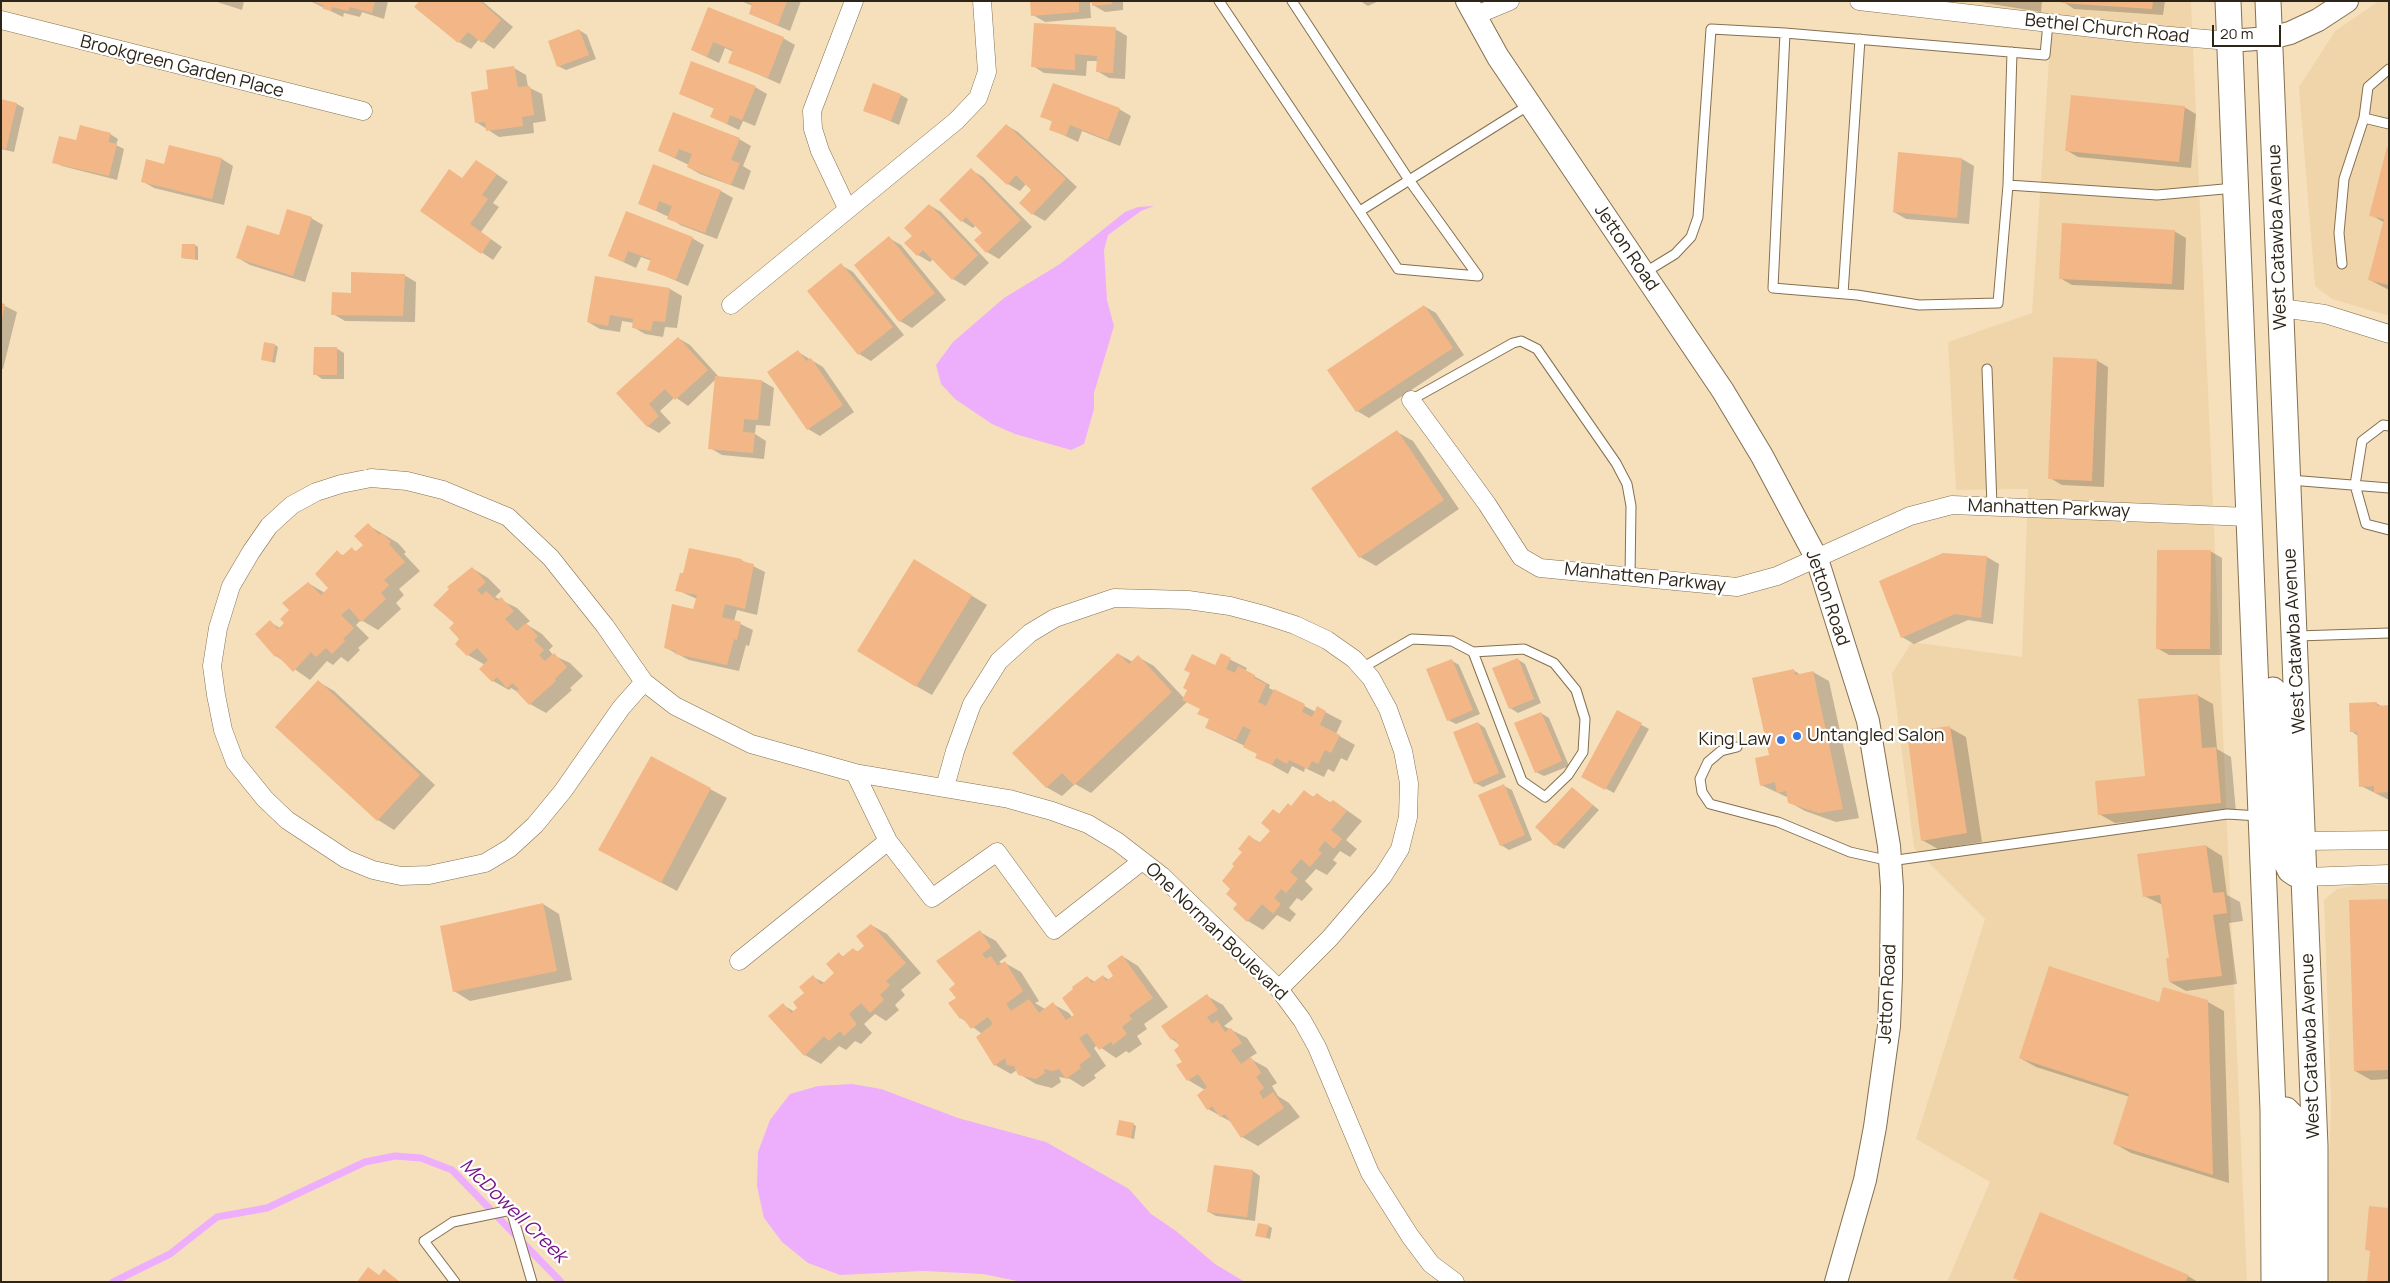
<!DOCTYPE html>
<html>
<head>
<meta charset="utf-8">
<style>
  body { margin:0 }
  #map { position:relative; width:2390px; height:1283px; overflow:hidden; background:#f6e0bc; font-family:Manrope,sans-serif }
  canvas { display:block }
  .frame { position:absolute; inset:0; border:2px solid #2d2518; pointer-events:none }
  .scale { position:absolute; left:2212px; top:25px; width:69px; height:22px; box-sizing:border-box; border:2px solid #2d2518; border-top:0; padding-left:6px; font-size:15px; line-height:18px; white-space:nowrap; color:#2d2518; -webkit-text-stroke:4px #fff; paint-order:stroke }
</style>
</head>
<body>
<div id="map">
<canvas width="2390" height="1283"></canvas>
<div class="frame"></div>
<div class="scale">20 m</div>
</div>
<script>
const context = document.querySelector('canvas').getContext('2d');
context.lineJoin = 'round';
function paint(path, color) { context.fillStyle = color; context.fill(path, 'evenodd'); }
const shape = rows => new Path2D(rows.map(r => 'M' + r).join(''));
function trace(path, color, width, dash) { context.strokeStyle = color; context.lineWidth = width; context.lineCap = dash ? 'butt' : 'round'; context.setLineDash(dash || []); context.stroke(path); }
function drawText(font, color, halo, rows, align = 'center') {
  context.font = font + ' Manrope,sans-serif'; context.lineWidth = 4.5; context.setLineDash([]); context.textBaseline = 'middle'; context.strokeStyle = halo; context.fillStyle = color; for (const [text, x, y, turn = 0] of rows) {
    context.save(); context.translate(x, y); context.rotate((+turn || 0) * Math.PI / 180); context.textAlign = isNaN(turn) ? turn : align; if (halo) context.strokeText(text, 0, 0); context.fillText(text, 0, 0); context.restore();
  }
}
const built = shape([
  [1941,1,2191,1,2247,1282,1947,1282,1990,1182,1916,1139,1985,919,1914,848,1892,673,1912,642,2022,657,2028,489,1956,490,1948,342,2032,313,2052,14],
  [2379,1,2389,1,2389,316,2332,299,2315,286,2299,87,2335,31],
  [2357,885,2389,885,2389,1282,2325,1282,2331,1102,2324,900,2337,889]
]);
const water = shape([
  [1154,206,1141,211,1108,235,1104,250,1107,300,1114,326,1094,393,1094,409,1084,444,1071,450,1015,434,992,424,955,399,941,384,936,365,953,342,1004,298,1060,264,1125,212,1138,207],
  [852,1084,881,1089,958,1118,1046,1142,1129,1189,1151,1214,1176,1231,1215,1264,1245,1282,1022,1282,983,1274,923,1271,840,1275,808,1263,782,1242,764,1218,757,1186,758,1152,770,1120,790,1094,818,1086]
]);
const shadow = shape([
  [214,1,244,1,242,10],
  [310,1,388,1,384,19,362,12,360,17,344,13,343,17],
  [421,1,482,1,513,27,494,49,479,39,471,49,459,42],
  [741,1,801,1,790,31,750,14,753,6],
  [1031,1,1123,1,1123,10,1105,12,1093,5,1093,2,1090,3,1091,18,1045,22,1033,15],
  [1360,1,1379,1,1368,6],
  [1973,1,2042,1,2041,12],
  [2062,1,2165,1,2163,15,2074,9],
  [709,9,783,38,795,45,780,84,730,62,734,52,725,48,719,63,692,50],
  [1115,29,1127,36,1125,79,1109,78,1097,71,1098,61,1087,61,1086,76,1044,73,1033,66],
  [579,30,587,35,596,59,566,70,558,66],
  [514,68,526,75,528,87,542,94,546,121,533,123,534,133,499,137,476,122,490,91],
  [755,87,767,94,755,126,743,121,739,130,712,117,715,109,680,94],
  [901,95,908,99,899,125,864,110],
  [1,100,17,104,24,108,14,152,1,149],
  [2184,107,2196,114,2191,168,2078,157,2066,150],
  [1119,109,1131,116,1120,146,1082,131,1078,142,1050,129,1053,122,1042,116],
  [1006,125,1018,132,1077,187,1045,221,1033,214,1020,203,1033,190,1026,184,1020,191,1008,184],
  [110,134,118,139,116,145,124,149,117,180,62,166,54,162,77,142],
  [739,139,751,146,743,166,751,171,744,190,700,174,688,167,689,165,659,151],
  [2389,149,2389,290,2370,280,2385,223,2371,215],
  [222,159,233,166,224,205,154,188,142,181,165,165],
  [1962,159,1974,166,1969,224,1906,219,1894,212],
  [654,166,721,191,733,198,717,239,680,225,669,217,639,203],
  [488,168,508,182,493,203,499,207,481,232,502,247,493,260,421,211,463,179],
  [971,170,983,177,1032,227,999,259,987,252,983,233,976,225,973,228,962,221],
  [929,205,941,212,989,263,965,286,953,279,933,259,930,262,918,255,906,243,914,236],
  [627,213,692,238,704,245,688,286,649,269,652,261,641,257,636,268,610,256],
  [311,218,323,225,305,282,250,265,238,258],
  [2174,231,2186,238,2184,290,2072,285,2060,278],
  [889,238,901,245,946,300,912,328,900,321],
  [195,245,198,247,198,260,182,258],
  [841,265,853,272,904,335,871,361,859,354,809,291],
  [404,275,416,282,415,322,345,321,333,314,352,294],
  [596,277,670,289,682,296,677,328,665,327,663,337,645,334,633,327,634,323,622,321,620,332,600,329,588,322],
  [1,304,17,312,3,369,1,369],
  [1424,306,1436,313,1464,355,1369,418,1357,411],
  [678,338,690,345,719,377,762,381,774,388,770,426,756,425,755,434,766,441,764,459,722,455,710,448,716,379,688,406,675,397,660,411,671,423,659,433,647,426,618,393],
  [275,345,278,347,275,363,262,359],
  [336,348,344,353,344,379,322,379,315,374],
  [798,352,823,367,854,412,820,436,808,429],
  [2096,360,2108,367,2104,487,2062,485,2050,478],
  [1397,432,1413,441,1459,509,1376,566,1360,557],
  [368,525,398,543,406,552,404,554,420,571,399,589,404,595,396,603,401,609,389,620,378,630,361,620,356,625,369,638,358,648,360,650,348,662,341,657,333,665,327,661,310,680,276,656,257,634,270,622,280,628,285,623,291,610,284,603,308,583,325,593,330,588,337,552,344,556,352,549,357,552,364,545],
  [2210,551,2222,558,2222,655,2169,655,2157,648],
  [1943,554,1987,557,1999,564,1993,624,1968,620,1914,644,1902,637],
  [741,560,765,572,757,615,737,610,734,621,753,630,749,646,746,645,739,671,689,660,666,648,694,611,697,599,677,590],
  [472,568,488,578,501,591,495,597,517,608,530,621,526,624,542,634,553,646,549,650,553,655,570,663,583,676,570,688,572,690,546,713,530,704,521,694,511,688,509,690,493,681,485,665,468,655,456,644,461,639,456,623],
  [930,570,987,605,932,695,916,686],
  [1118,654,1133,662,1138,657,1154,666,1184,698,1216,667,1221,655,1247,668,1245,671,1270,685,1269,688,1279,693,1316,712,1318,708,1342,721,1336,734,1355,745,1347,761,1341,758,1334,772,1328,769,1324,777,1305,768,1304,772,1292,766,1288,774,1257,757,1258,754,1245,746,1207,728,1210,720,1199,713,1201,709,1187,702,1091,793,1075,784,1062,796,1046,787],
  [1517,659,1525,664,1541,703,1518,713,1510,708],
  [1451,660,1459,665,1480,714,1456,724,1448,720],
  [1793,670,1801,675,1813,672,1829,681,1859,818,1836,822,1805,811,1789,802,1789,798,1761,785],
  [319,682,334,691,435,785,394,830,378,820,277,726],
  [2197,695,2213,704,2217,749,2231,757,2236,812,2115,823,2099,814,2146,777],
  [2376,703,2383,707,2389,707,2389,800,2361,786,2358,736,2351,731],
  [1618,712,1649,729,1614,793,1583,776],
  [1541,713,1549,718,1569,766,1544,776,1536,772],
  [1478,723,1485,728,1506,777,1483,787,1475,783],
  [1950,728,1966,737,1982,842,1938,849,1922,840],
  [651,758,727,798,677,891,600,850],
  [1504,786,1512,790,1532,840,1509,850,1501,845],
  [1572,788,1599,810,1564,849,1556,845],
  [1304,792,1314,797,1317,794,1331,803,1334,801,1362,821,1346,840,1357,849,1350,857,1340,851,1333,860,1337,863,1327,875,1316,869,1305,881,1313,889,1302,901,1297,898,1289,908,1296,914,1290,922,1277,915,1263,930,1248,921,1232,889,1250,837,1261,843,1271,831,1274,811,1280,814,1292,807],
  [2206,846,2222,856,2227,895,2240,902,2243,921,2229,923,2237,984,2186,991,2170,982,2170,959,2163,905,2144,896],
  [2389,900,2389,1079,2371,1080,2355,1071],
  [543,904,559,914,572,980,470,1001,454,991],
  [871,925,887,934,921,973,901,990,905,995,895,1005,899,1010,886,1021,875,1014,864,1024,872,1033,861,1044,855,1041,846,1050,839,1046,821,1064,805,1055,783,1005,795,1012,799,1008,813,977,825,983,836,973,839,954,844,957,854,950,859,952,866,946],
  [980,932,996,941,1007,956,999,962,1003,964,1005,963,1021,972,1039,1001,1035,1003,1045,1009,1053,1004,1069,1013,1072,1017,1076,1015,1087,977,1095,982,1103,976,1109,980,1115,976,1122,956,1138,966,1168,1007,1144,1024,1147,1029,1137,1036,1142,1044,1129,1053,1126,1051,1116,1058,1097,1045,1094,1048,1106,1066,1094,1075,1096,1078,1083,1087,1070,1079,1059,1077,1061,1082,1052,1088,1036,1084,1019,1074,1017,1070,1011,1074,995,1065,982,1034,961,1018,957,985],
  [1207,996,1223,1005,1233,1019,1224,1026,1247,1038,1257,1053,1249,1058,1267,1068,1277,1083,1272,1086,1278,1096,1289,1103,1300,1117,1258,1146,1242,1137,1233,1123,1208,1109,1198,1095,1205,1090,1188,1080,1178,1066,1184,1062,1181,1046,1172,1039],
  [2208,1002,2224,1011,2229,1183,2131,1153,2115,1144,2130,1097,2036,1067,2020,1058,2159,1003],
  [1133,1124,1136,1126,1134,1139,1117,1134],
  [1253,1171,1260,1176,1255,1221,1216,1216,1209,1212],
  [1269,1226,1272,1228,1270,1239,1256,1235],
  [2188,1276,2198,1282,2023,1282]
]);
const stream = shape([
  [113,1282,170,1254,217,1217,267,1208,365,1162,395,1156,421,1158,452,1170,561,1282]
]);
const building = shape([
  [312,1,375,1,372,13,350,7,348,11,332,7,331,11,323,9,323,5],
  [419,1,480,1,501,20,482,43,468,32,458,43,414,7],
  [744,1,787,1,778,25,749,14,752,4],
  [1030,1,1079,1,1079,12,1031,16],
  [1092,1,1112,1,1112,4,1092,6],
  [2061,1,2153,1,2152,9,2061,3],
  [708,7,784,37,768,78,728,63,733,50,713,42,707,57,691,50],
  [1034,23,1116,27,1113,73,1096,72,1097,56,1075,54,1075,70,1031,67],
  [579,29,589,55,557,67,548,41],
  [691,61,756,86,742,120,730,115,727,124,710,117,714,108,679,94],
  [514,66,518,87,530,86,534,115,522,117,523,126,486,131,485,122,475,123,471,92,488,89,486,70],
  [873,83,901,94,891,121,863,111],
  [1053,83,1120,108,1108,140,1070,125,1066,136,1049,130,1052,121,1040,117],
  [2071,95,2185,106,2179,162,2065,151],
  [1,99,17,103,6,149,1,148],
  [673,112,740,138,731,160,740,163,731,185,687,167,692,154,679,149,675,158,658,151],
  [1006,124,1066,179,1032,215,1019,203,1031,190,1016,175,1007,185,976,156],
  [80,125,111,133,108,142,117,144,109,176,52,163,59,136,76,140],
  [169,145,222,158,212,199,141,182,146,159,164,164],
  [2387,147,2389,148,2389,285,2368,280,2384,219,2369,216],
  [1898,152,1962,158,1957,218,1893,212],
  [476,160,497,174,482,195,488,199,470,224,491,239,481,254,420,211,449,169,462,178],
  [653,164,721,190,705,233,667,219,672,206,659,201,656,211,638,204],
  [971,168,1021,220,986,253,974,240,982,233,966,217,961,222,939,200],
  [929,204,978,255,952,280,923,250,917,256,904,243,912,236,904,228],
  [287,209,312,217,293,276,236,258,247,225,279,235],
  [626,211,693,237,676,280,647,270,651,259,628,251,624,262,608,256],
  [2062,223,2175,230,2172,284,2059,279],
  [889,236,935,293,899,322,854,265],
  [182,244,195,244,195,259,181,258],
  [841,263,893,327,858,355,807,291],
  [351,272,405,274,403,316,331,315,332,292,351,293],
  [595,276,670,288,665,322,653,321,651,331,632,328,633,319,610,315,608,326,587,322],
  [1,303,5,304,2,318,1,318],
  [1424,305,1453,348,1356,412,1327,370],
  [678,337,708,370,675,400,665,389,649,404,659,416,647,427,616,393],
  [264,342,275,344,272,362,261,360],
  [314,347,337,347,337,375,313,375],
  [798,350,806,361,811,358,843,405,807,430,767,372],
  [2053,357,2097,359,2092,481,2048,479],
  [715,376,762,380,758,420,744,419,743,432,755,433,753,453,708,449],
  [1397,430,1444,500,1359,558,1311,488],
  [368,523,379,535,382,533,391,542,389,544,405,562,384,580,389,585,381,593,386,599,373,611,361,622,349,608,341,615,354,628,343,639,345,641,332,654,326,648,316,657,311,652,293,672,277,655,275,657,255,634,270,620,278,629,284,623,280,619,289,610,282,603,308,582,321,595,328,588,315,574,337,550,342,556,352,547,355,552,363,545,354,536],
  [689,548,742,559,741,561,754,564,745,609,725,604,722,617,741,622,737,640,734,639,727,665,675,654,676,651,664,648,672,604,693,609,697,595,675,591,680,573,683,573],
  [2157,550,2211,550,2210,649,2156,649],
  [1943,553,1987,556,1981,618,1955,614,1901,638,1879,581],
  [914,559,972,595,916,687,857,651],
  [472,567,486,582,477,590,482,595,486,591,497,601,501,597,514,611,505,619,517,631,526,623,538,636,534,640,544,650,539,655,545,661,554,653,567,667,555,679,556,681,529,705,516,691,519,689,512,683,507,688,497,677,492,682,479,669,488,660,477,648,467,656,455,644,459,639,449,628,454,623,433,605,449,589,447,587],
  [1118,653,1129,664,1138,655,1172,692,1074,785,1062,773,1046,788,1012,753],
  [1221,653,1231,658,1226,669,1235,673,1238,666,1255,675,1254,678,1266,684,1258,702,1266,706,1274,689,1305,704,1302,712,1312,717,1317,706,1326,711,1320,725,1340,735,1331,753,1325,750,1318,764,1312,761,1308,769,1289,760,1287,764,1276,758,1272,765,1255,758,1257,754,1243,747,1251,730,1243,726,1236,740,1205,728,1209,719,1197,714,1200,709,1182,700,1187,690,1183,688,1190,673,1184,670,1192,654,1215,665],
  [1518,658,1534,699,1509,709,1492,668],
  [1452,659,1473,710,1447,721,1426,669],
  [1794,669,1795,675,1813,671,1843,809,1819,813,1788,803,1786,791,1777,793,1775,782,1760,786,1755,758,1769,755,1752,678],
  [318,680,420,775,377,821,275,727],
  [2198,694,2202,748,2216,747,2221,803,2098,815,2095,781,2145,776,2138,699],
  [2377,702,2377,706,2389,705,2389,792,2374,793,2374,786,2359,787,2357,732,2350,732,2349,703],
  [1617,710,1642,723,1605,790,1581,777],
  [1541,712,1562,761,1535,773,1514,723],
  [1478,722,1499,773,1474,784,1453,732],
  [1950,726,1967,833,1921,841,1907,732],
  [651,756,711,788,661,883,598,850],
  [1504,784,1525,835,1500,846,1478,795],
  [1572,787,1593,805,1555,846,1535,827],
  [1304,790,1313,797,1317,793,1329,803,1333,800,1347,811,1331,830,1342,839,1334,849,1325,841,1318,850,1322,853,1310,867,1301,859,1290,872,1298,879,1286,893,1281,889,1274,898,1281,904,1273,914,1262,904,1247,922,1233,909,1237,904,1226,894,1230,889,1222,881,1234,866,1232,864,1242,852,1238,849,1249,835,1259,843,1270,831,1261,823,1273,809,1279,814,1288,803,1291,806],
  [2206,845,2213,893,2224,892,2227,913,2213,915,2222,976,2169,982,2166,958,2169,958,2160,895,2143,897,2137,854],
  [2389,899,2389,1070,2354,1071,2349,900],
  [543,903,557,971,453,992,440,926],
  [871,924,906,963,886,981,890,985,880,995,884,1000,870,1013,861,1003,849,1014,857,1024,844,1036,840,1031,829,1041,824,1036,804,1056,768,1016,783,1003,791,1013,797,1008,793,1002,804,993,799,987,813,975,821,985,834,973,826,964,839,952,842,957,853,948,857,952,864,946,856,936],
  [980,930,991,947,982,954,986,959,991,956,998,966,1005,961,1023,991,1006,1004,1011,1011,1029,999,1039,1013,1053,1002,1066,1020,1074,1015,1062,998,1073,989,1072,987,1087,976,1092,983,1103,975,1106,981,1113,976,1107,966,1122,955,1153,998,1129,1015,1132,1019,1122,1027,1127,1034,1113,1045,1111,1042,1099,1050,1087,1033,1079,1038,1091,1056,1079,1065,1081,1068,1066,1079,1059,1069,1053,1071,1044,1069,1045,1073,1036,1079,1018,1075,1014,1066,1007,1065,1005,1058,994,1066,976,1037,993,1024,988,1017,971,1029,962,1017,960,1019,948,1003,956,998,949,989,955,984,936,961],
  [2049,966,2159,1002,2163,987,2208,1000,2213,1175,2113,1144,2129,1094,2019,1058],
  [1207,994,1218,1010,1207,1017,1212,1024,1217,1020,1225,1032,1231,1028,1242,1043,1231,1050,1241,1064,1251,1057,1261,1073,1256,1077,1264,1088,1259,1092,1263,1099,1273,1092,1284,1108,1241,1138,1225,1114,1220,1117,1212,1106,1207,1110,1197,1095,1207,1087,1198,1074,1187,1081,1176,1065,1182,1062,1174,1050,1179,1046,1174,1038,1171,1040,1161,1026],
  [1119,1120,1134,1123,1131,1138,1116,1135],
  [1214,1165,1253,1170,1247,1217,1207,1212],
  [2369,1206,2389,1208,2389,1282,2367,1282,2370,1251,2365,1250],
  [2040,1212,2189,1275,2185,1282,2023,1282,2013,1278],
  [1258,1223,1269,1225,1266,1238,1255,1236],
  [368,1267,379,1275,384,1269,400,1282,357,1282]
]);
const service = shape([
  [1219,1,1398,269,1478,276,1409,180,1292,1],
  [2048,23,2045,55,1785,33,1773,288,1857,295,1919,305,1998,303,2008,185,2157,195,2235,188],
  [2364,118,2368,87,2389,69],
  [2008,185,2012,52],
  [1360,211,1529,105],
  [2342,264,2339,233,2344,179,2364,118,2389,124],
  [1644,273,1675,254,1691,237,1698,217,1711,29,1785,33],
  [1843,294,1860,39],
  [1987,369,1992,506],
  [1411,400,1513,343,1521,341,1537,349,1616,463,1627,484,1631,506,1630,576],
  [2389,426,2383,425,2362,441,2355,485,2366,524,2389,530],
  [2290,480,2389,488],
  [2297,636,2389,633],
  [1362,668,1412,639,1452,641,1473,652,1522,781,1545,797,1568,775,1583,752,1585,719,1576,690,1554,663,1524,649,1473,652],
  [1737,747,1721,751,1708,762,1700,779,1702,792,1710,804,1778,822,1850,852,1890,861,2227,814,2259,816],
  [455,1282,424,1241,453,1222,511,1210,532,1282]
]);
const minor = shape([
  [1859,1,2136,33,2229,41],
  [1474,16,1510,1],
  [1,20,363,111],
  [847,208,820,151,813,129,812,111,854,1],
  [731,305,956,121,978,98,987,72,982,1],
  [2281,308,2325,314,2389,334],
  [1411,400,1487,504,1521,557,1540,568,1737,587,1777,576,1910,516,1952,505,2249,517],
  [371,478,407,481,443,490,508,517,551,558,605,626,644,682,621,708,563,791,535,825,510,848,485,863,429,875,401,876,373,870,346,859,287,820,265,799,235,762,223,730,216,695,212,666,218,628,231,586,251,552,269,526,292,505,316,492,341,484,371,478],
  [644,682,675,706,751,744,855,773,1009,799,1052,811,1088,824,1118,842,1162,876,1279,989,1302,1020,1317,1047,1370,1173,1410,1236,1431,1264,1455,1282],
  [855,773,888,841],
  [945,787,955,751,972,704,999,661,1030,633,1055,618,1114,598,1188,600,1230,606,1264,615,1295,625,1327,640,1354,659,1371,678,1388,709,1403,751,1409,783,1408,817,1400,849,1383,876,1330,938,1279,989],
  [2304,841,2389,840],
  [2305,877,2389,874],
  [739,961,888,841,932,898,997,852,1054,930,1142,861]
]);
const tertiary = shape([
  [1467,1,1498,57,1723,391,1762,456,1817,559,1868,721,1889,846,1892,887,1891,977,1889,1026,1875,1127,1865,1180,1836,1282],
  [2229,41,2270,38,2290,33,2318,20,2347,1]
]);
const secondary = shape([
  [2228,1,2273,1110,2274,1282],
  [2268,1,2315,1146,2315,1282],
  [2273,690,2283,855,2290,870,2296,874,2305,877],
  [2273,1110,2286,1110,2292,1116,2294,1126,2296,1282]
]);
const markers = [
  [1797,736,5,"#3376e4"],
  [1781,740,5,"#3376e4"]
];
const streetNames = [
  ["Bethel Church Road",2107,29,6],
  ["Brookgreen Garden Place",182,67,14],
  ["West Catawba Avenue",2278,237,-92],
  ["Jetton Road",1626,248,56],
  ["Manhatten Parkway",2049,509,2],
  ["Manhatten Parkway",1645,578,6],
  ["Jetton Road",1827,598,71],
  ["West Catawba Avenue",2295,641,-93],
  ["One Norman Boulevard",1216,932,44],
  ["Jetton Road",1888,994,-87],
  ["West Catawba Avenue",2311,1046,-92]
];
const poiNames = [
  ["Untangled Salon",1807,736],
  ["King Law",1771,740,"right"]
];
const waterNames = [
  ["McDowell Creek",513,1211,44]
];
paint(built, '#f0d5ab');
paint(water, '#edaefc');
paint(shadow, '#0003');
trace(stream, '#edaefc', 7);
paint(building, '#f3b787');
trace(service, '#847050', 11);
trace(minor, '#847050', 19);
trace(tertiary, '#847050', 24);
trace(secondary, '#847050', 27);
trace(service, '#fff', 9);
trace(minor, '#fff', 18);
trace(tertiary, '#fff', 22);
trace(secondary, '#fff', 25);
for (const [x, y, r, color] of markers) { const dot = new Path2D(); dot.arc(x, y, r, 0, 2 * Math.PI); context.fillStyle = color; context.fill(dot); trace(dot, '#fff', 2); }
drawText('18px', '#2d2518', '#fff', streetNames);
drawText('18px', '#2d2518', '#fff', poiNames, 'left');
drawText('italic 19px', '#76138a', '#fff', waterNames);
</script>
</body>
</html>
